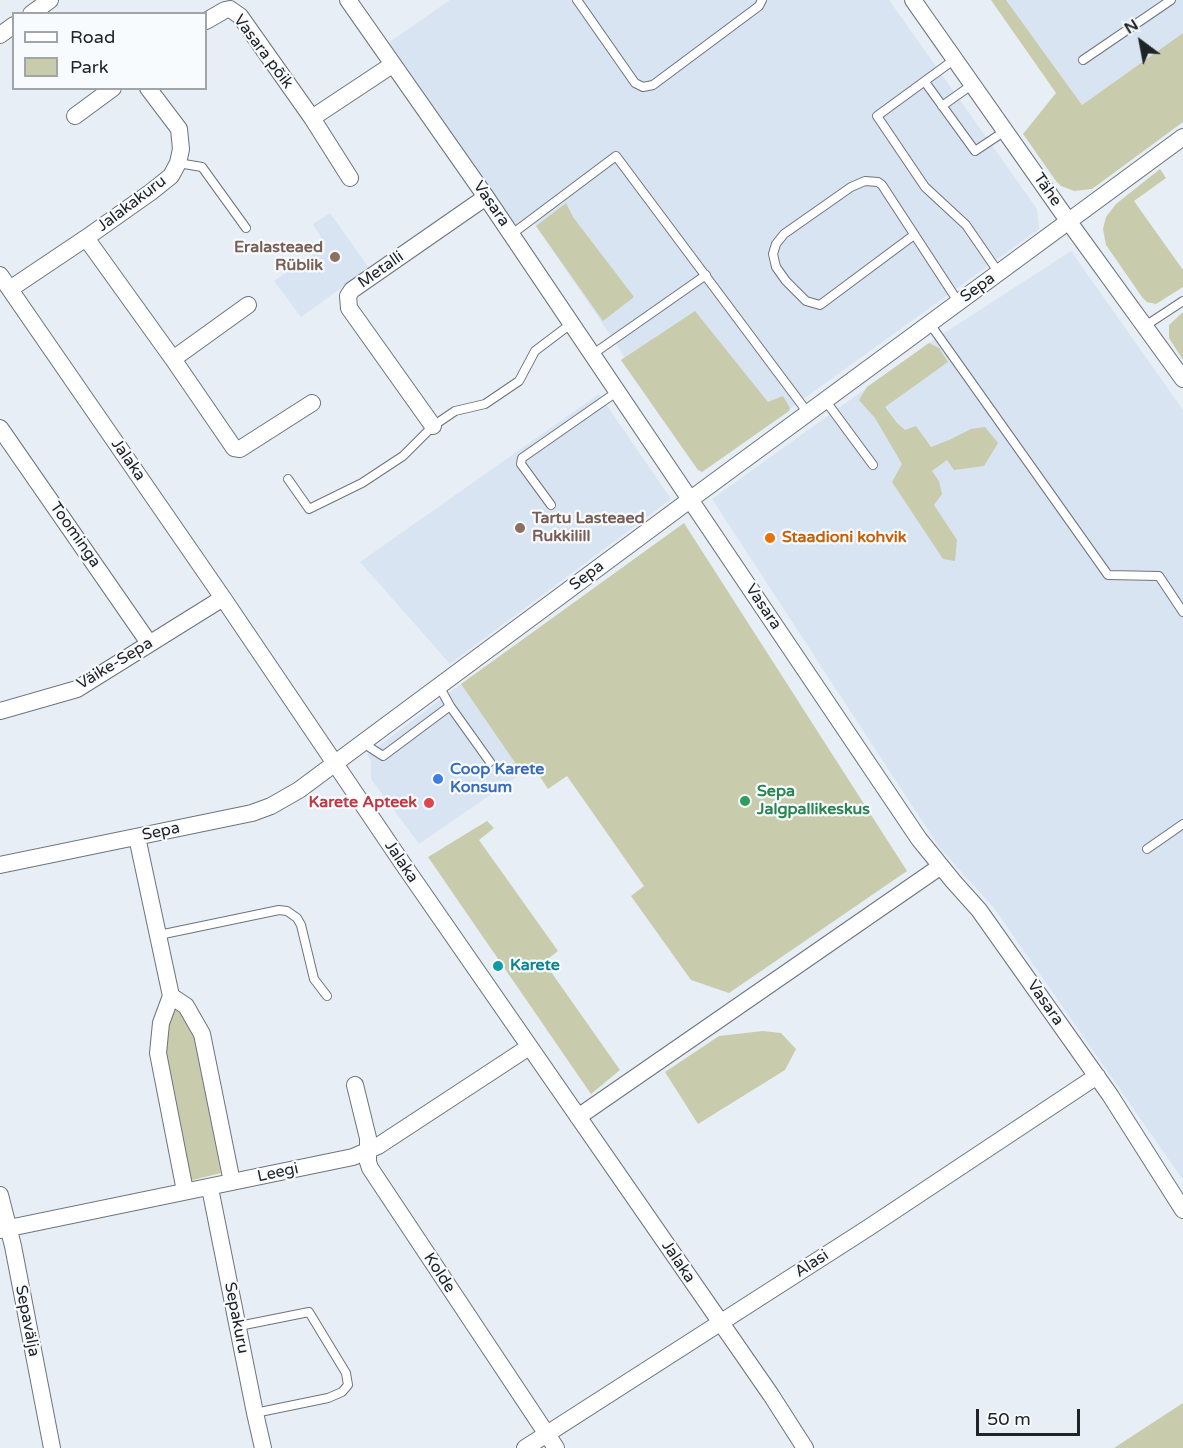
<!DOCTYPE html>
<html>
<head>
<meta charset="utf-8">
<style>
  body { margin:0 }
  #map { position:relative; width:1183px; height:1448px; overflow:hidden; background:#e7eef6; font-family:"Varela Round",sans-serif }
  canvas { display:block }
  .legend { position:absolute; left:12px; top:12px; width:195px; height:78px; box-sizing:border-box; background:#f8fbfe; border:2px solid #a2a5a8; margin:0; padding:8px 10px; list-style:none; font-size:18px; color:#212427 }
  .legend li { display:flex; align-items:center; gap:12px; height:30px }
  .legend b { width:30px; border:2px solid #a2a5a8 }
  .north { position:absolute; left:1111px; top:12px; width:60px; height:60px; -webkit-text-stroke:4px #f8fbfe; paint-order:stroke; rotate:328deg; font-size:16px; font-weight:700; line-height:24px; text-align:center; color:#212427 }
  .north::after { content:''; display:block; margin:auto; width:21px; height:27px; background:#212427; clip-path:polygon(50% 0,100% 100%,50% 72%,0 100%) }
  .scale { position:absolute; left:976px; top:1409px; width:104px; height:27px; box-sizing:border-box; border:3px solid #212427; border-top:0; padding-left:8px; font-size:18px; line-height:21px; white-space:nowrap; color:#212427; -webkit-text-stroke:4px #f8fbfe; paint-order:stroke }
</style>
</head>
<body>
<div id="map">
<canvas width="1183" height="1448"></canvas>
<ul class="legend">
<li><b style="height:8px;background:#fff"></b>Road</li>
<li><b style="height:16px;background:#c8ccac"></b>Park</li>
</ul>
<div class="north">N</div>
<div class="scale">50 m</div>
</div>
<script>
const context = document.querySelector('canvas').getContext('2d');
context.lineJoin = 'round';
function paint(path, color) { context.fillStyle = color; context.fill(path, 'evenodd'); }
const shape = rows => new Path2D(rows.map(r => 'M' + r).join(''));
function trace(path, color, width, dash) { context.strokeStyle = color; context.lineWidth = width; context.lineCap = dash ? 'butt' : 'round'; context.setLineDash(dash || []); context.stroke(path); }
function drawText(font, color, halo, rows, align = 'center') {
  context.font = font + ' "Varela Round",sans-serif'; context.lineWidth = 4.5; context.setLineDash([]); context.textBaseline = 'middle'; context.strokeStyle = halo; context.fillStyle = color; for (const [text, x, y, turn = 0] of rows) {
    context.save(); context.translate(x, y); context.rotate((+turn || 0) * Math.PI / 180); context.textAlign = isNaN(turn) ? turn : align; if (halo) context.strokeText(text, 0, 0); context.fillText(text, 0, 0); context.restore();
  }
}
const built = shape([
  [450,0,889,0,1037,209,1039,229,791,408,789,411,702,472,698,470,621,360,624,357,617,345,532,220,512,234,381,48],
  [1006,0,1183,0,1183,33,1082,105],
  [330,213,369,268,301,317,274,281,326,246,313,224],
  [1071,251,1183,410,1183,1180,994,908,939,847,712,499,929,343],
  [599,394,671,499,450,664,360,562],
  [461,684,522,773,419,844,371,779,371,761,367,755]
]);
const green = shape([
  [991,0,1006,0,1082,105,1183,33,1183,122,1092,189,1074,191,1061,186,1056,181,1023,134,1056,93],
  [1160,169,1166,178,1134,201,1183,270,1183,287,1156,304,1147,302,1142,297,1106,245,1103,229,1106,217,1116,204],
  [566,203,573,217,634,297,603,321,536,226],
  [695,311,768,402,783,396,790,408,789,411,702,472,698,470,621,360],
  [1183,312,1183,360,1169,338,1169,325],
  [929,343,939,348,948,362,885,407,897,423,905,430,916,426,931,447,949,440,971,429,985,427,998,443,984,466,954,470,947,460,932,471,939,481,942,494,934,505,957,540,955,561,943,559,892,482,902,464,875,418,859,400,867,387],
  [684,523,907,871,729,993,691,980,631,896,644,886,567,776,548,789,533,766,522,773,461,684],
  [487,821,494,828,479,840,558,951,544,962,620,1070,591,1094,428,857],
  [175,1008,186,1013,196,1040,221,1173,189,1181,165,1052,165,1027],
  [763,1031,781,1033,796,1049,785,1070,698,1124,665,1072,719,1036],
  [1183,1403,1183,1448,1114,1448]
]);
const service = shape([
  [577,0,635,83,643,87,653,85,759,6,762,0],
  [955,59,877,116,925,187,966,225,999,273],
  [1083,60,1171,0],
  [925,82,975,151,1005,131],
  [942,106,973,84],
  [178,163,202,167,246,228],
  [512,234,616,156,808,413],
  [914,235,820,305,806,301,786,281,776,267,773,254,776,244,784,234,851,187,865,181,878,182,882,185,959,303],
  [930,324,1108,575,1159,576,1183,612],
  [1145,326,1183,301],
  [593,354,706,275],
  [825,400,873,465],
  [288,479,309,509,362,483,403,456,433,426,455,411,485,404,519,381,535,351,572,323],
  [551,505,521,464,522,458,618,391],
  [450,706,490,762],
  [363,743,383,756,450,706,439,686],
  [1147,849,1183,824],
  [159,935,279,910,287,911,297,918,301,925,314,979,327,996],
  [239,1326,309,1312,346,1373,348,1385,342,1392,328,1398,255,1413]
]);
const minor = shape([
  [348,0,486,197,919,839,953,881,979,910,1110,1095,1183,1210],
  [913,0,1069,222,1183,379],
  [31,14,50,0],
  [206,21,225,10,230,9,240,16,312,118,392,65],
  [0,35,14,25],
  [75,116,113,88],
  [312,118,350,178],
  [86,238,173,359,234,448,240,449,312,403],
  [0,275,223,598,403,864,771,1395,805,1448],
  [10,289,86,238,151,192,171,176,178,163,181,149,179,129,148,88],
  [173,359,248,305],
  [433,426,349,308,348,296,352,290,486,197],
  [0,428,149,643],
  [0,711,77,689,223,598],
  [137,837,171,996,161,1023,158,1053,185,1191],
  [0,865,252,813,271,806,299,790,691,499,1183,137],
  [171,996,186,1006,202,1034,232,1182],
  [355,1085,368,1138,368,1162,370,1168,556,1448],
  [578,1117,941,866],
  [210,1188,255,1413,263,1448],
  [0,1195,13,1246,52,1448],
  [0,1230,353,1157,378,1146,529,1047],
  [525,1448,868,1228,1097,1076]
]);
const markers = [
  [335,257,6,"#8d6e63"],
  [520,528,6,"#8d6e63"],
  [770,538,6,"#e8710a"],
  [438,779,6,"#3f7fe0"],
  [745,801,6,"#2e9e5b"],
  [429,803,6,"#e0444e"],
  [498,966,6,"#0f9aa8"]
];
const streetNames = [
  ["Vasara põik",263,52,53],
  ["Tähe",1047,190,55],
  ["Jalakakuru",132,204,-37],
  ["Vasara",491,204,55],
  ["Metalli",381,270,-35],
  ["Sepa",978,288,-36],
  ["Jalaka",128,460,55],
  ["Toominga",75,535,55],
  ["Sepa",587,576,-37],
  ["Vasara",763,607,56],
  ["Väike-Sepa",115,664,-31],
  ["Sepa",161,832,-12],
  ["Jalaka",401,862,56],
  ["Vasara",1045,1003,55],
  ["Leegi",278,1173,-12],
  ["Jalaka",678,1262,56],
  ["Alasi",812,1264,-33],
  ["Kolde",439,1273,57],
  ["Sepakuru",236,1318,79],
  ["Sepavälja",27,1321,79]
];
const educationNames = [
  ["Eralasteaed",323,248],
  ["Rüblik",323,266],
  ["Tartu Lasteaed",532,519,"left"],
  ["Rukkilill",532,537,"left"]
];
const foodNames = [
  ["Staadioni kohvik",782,538]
];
const shopNames = [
  ["Coop Karete",450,770],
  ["Konsum",450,788]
];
const leisureNames = [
  ["Sepa",757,792],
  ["Jalgpallikeskus",757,810]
];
const healthNames = [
  ["Karete Apteek",417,803]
];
const cultureNames = [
  ["Karete",510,966]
];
paint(built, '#d8e4f2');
paint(green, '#c8ccac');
trace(service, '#6e747b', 10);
trace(minor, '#6e747b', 18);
trace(service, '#fff', 8);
trace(minor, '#fff', 16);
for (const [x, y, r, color] of markers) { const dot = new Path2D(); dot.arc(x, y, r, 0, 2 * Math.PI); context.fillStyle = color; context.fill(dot); trace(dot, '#f8fbfe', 2); }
drawText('16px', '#212427', '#f8fbfe', streetNames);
drawText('bold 16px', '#785e54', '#f8fbfe', educationNames, 'right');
drawText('bold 16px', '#c56008', '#f8fbfe', foodNames, 'left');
drawText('bold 16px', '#366cbe', '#f8fbfe', shopNames, 'left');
drawText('bold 16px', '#27864d', '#f8fbfe', leisureNames, 'left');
drawText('bold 16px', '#be3a42', '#f8fbfe', healthNames, 'right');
drawText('bold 16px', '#0d838f', '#f8fbfe', cultureNames, 'left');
</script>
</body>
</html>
